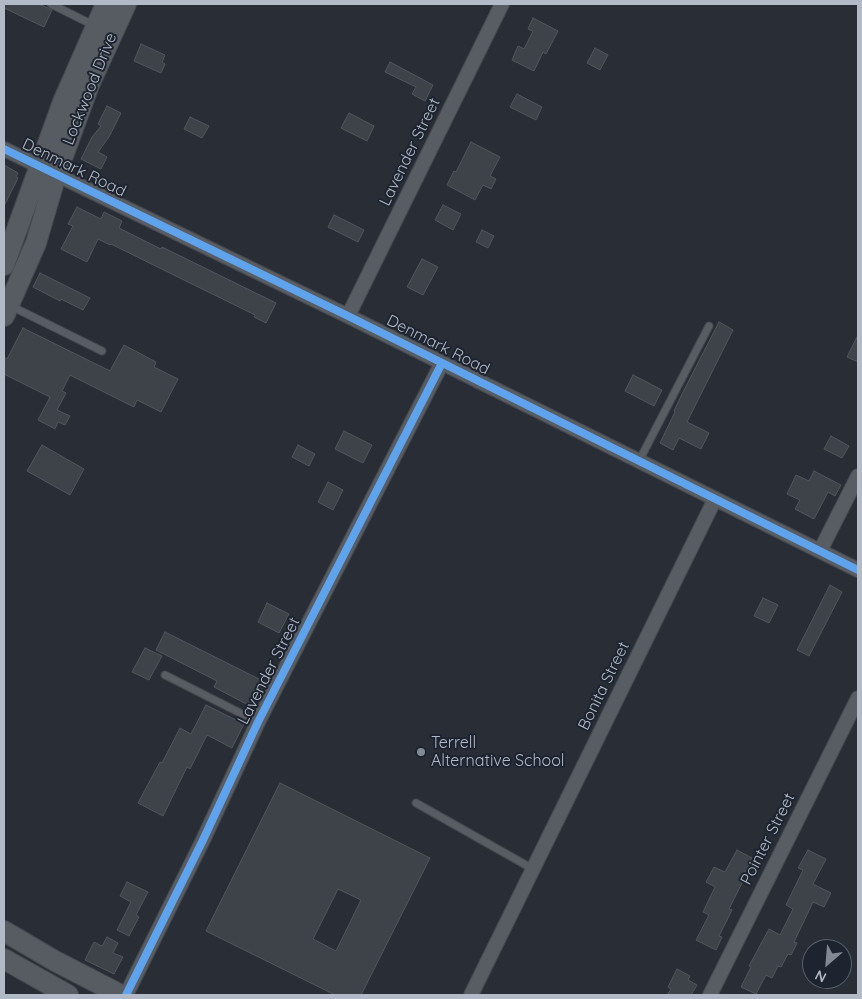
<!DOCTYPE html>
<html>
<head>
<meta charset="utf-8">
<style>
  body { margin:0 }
  #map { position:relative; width:862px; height:999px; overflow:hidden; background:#292e36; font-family:Quicksand,sans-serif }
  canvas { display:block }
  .frame { position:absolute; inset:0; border:5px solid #b3bac7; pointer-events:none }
  .north { position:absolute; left:802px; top:939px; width:50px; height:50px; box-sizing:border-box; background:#1d2430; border:1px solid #59606c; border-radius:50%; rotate:207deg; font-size:14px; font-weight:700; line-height:20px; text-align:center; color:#b3bac7 }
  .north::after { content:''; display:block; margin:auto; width:18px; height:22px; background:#838994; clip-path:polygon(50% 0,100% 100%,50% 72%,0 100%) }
</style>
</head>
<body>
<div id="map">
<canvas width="862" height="999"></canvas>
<div class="frame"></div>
<div class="north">N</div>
</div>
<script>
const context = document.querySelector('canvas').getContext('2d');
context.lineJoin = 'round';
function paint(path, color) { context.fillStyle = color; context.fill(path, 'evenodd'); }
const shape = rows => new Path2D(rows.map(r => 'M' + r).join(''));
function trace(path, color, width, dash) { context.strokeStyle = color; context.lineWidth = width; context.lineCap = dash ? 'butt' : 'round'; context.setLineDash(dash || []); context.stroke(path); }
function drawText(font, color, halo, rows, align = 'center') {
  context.font = font + ' Quicksand,sans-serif'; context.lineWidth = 4; context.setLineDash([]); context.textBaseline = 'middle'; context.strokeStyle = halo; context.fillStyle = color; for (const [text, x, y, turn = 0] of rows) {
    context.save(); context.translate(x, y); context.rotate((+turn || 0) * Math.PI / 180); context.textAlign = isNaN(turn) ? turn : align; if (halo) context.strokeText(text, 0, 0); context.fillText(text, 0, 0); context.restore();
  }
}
const building = shape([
  [4,4,39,4,52,10,44,27,4,8,4,4],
  [533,18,558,31,546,54,543,52,534,71,512,60,518,46,524,49,533,31,528,29,533,18],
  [141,44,165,55,162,62,165,64,161,73,134,61,141,44],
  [595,48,608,55,600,70,587,63,595,48],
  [390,62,433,85,425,101,412,94,416,87,385,72,390,62],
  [517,94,542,107,536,120,510,107,517,94],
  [107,106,121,113,109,137,98,152,107,157,101,169,81,159,92,137,101,126,98,124,107,106],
  [349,113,374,126,367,141,341,128,349,113],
  [190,117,209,126,202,138,184,129,190,117],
  [471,142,500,157,490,176,496,179,491,189,483,185,475,200,447,185,454,171,456,172,471,142],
  [4,165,18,173,16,177,18,178,4,206,4,165],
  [443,205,461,214,453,230,435,220,443,205],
  [77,207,101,219,104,212,122,221,119,228,161,249,162,247,276,303,266,323,254,317,255,315,111,244,110,245,98,239,87,262,61,249,73,226,68,224,77,207],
  [334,215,364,230,358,242,328,227,334,215],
  [482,230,494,236,488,248,476,242,482,230],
  [422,259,438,267,423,295,407,287,422,259],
  [40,273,90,298,83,310,61,299,60,301,33,287,40,273],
  [719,322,733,330,687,422,709,433,701,449,679,438,673,450,660,443,675,412,674,411,682,394,719,322],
  [23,328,110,371,124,345,156,362,154,367,178,379,161,412,137,400,134,407,70,375,62,391,66,393,57,410,70,416,65,425,58,422,55,429,38,420,50,397,4,374,4,357,7,359,23,328],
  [858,335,858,362,847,357,858,335],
  [633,375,662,390,654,406,625,391,633,375],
  [344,431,372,445,363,463,335,449,344,431],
  [831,436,849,446,842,458,824,449,831,436],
  [42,445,84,469,70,495,27,471,42,445],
  [298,445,315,454,309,466,292,457,298,445],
  [814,471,841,485,835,496,828,492,814,519,795,509,800,500,787,494,796,475,809,481,814,471],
  [328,482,343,490,333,510,318,502,328,482],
  [830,585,842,592,809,656,797,650,830,585],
  [763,598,778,605,769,623,754,616,763,598],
  [267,603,289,614,279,633,258,622,267,603],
  [165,632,265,682,252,707,214,687,217,681,156,650,165,632],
  [145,648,162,656,149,680,132,672,145,648],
  [206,705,244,724,232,748,207,735,190,769,187,767,163,816,138,803,160,762,162,763,180,728,191,734,206,705],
  [280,783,430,858,361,995,335,995,206,931,280,783],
  [338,889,361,900,336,951,313,939,338,889],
  [737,850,752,858,741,880,743,881,729,909,732,910,719,936,722,937,716,950,696,940,709,915,703,912,715,887,706,882,714,867,725,872,737,850],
  [808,850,826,859,813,884,831,893,824,907,813,902,794,942,797,943,791,955,788,954,781,967,778,966,772,978,766,975,756,994,741,987,751,967,749,966,769,929,780,935,793,909,786,905,803,870,798,868,808,850],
  [127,882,148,892,136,915,139,917,129,936,117,930,131,902,120,896,127,882],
  [107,937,118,943,113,953,123,957,114,974,85,960,94,942,102,946,107,937],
  [677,969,690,976,688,980,697,985,691,995,667,995,671,989,668,987,677,969]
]);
const lane = shape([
  [51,4,95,26],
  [9,305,102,351],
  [639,461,709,326],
  [165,675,258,722],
  [416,803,533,869]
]);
const street = shape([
  [4,149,348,316,858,570],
  [348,316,502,4],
  [820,551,858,476],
  [126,995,203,840,258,722,442,363],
  [471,995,715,499],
  [710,995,858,698]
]);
const secondary = shape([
  [4,265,63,102,106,4],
  [4,316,36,243,56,175,89,85,126,4],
  [4,931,55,961,121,995],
  [4,959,68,995]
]);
const cycleway = shape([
  [4,149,348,316,858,570],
  [126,995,203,840,258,722,442,363]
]);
const markers = [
  [421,752,5,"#838994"]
];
const streetNames = [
  ["Lockwood Drive",90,89,-68],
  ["Lavender Street",410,152,-64],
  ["Denmark Road",74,168,26],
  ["Denmark Road",438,345,27],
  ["Lavender Street",269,671,-63],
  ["Bonita Street",604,686,-64],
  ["Pointer Street",768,839,-63]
];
const poiNames = [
  ["Terrell",431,743],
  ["Alternative School",431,761]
];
paint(building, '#3e434a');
trace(building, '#51565d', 1);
trace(lane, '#45494f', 9);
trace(street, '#45494f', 16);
trace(secondary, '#45494f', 22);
trace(lane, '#585c63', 7);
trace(street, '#585c63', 14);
trace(secondary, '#575b62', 20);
trace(cycleway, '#60a3ed', 8);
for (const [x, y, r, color] of markers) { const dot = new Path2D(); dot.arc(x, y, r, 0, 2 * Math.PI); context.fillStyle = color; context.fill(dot); trace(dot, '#1d2430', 2); }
drawText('16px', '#b3bac7', '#1d2430', streetNames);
drawText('16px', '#b3bac7', '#1d2430', poiNames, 'left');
</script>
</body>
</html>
